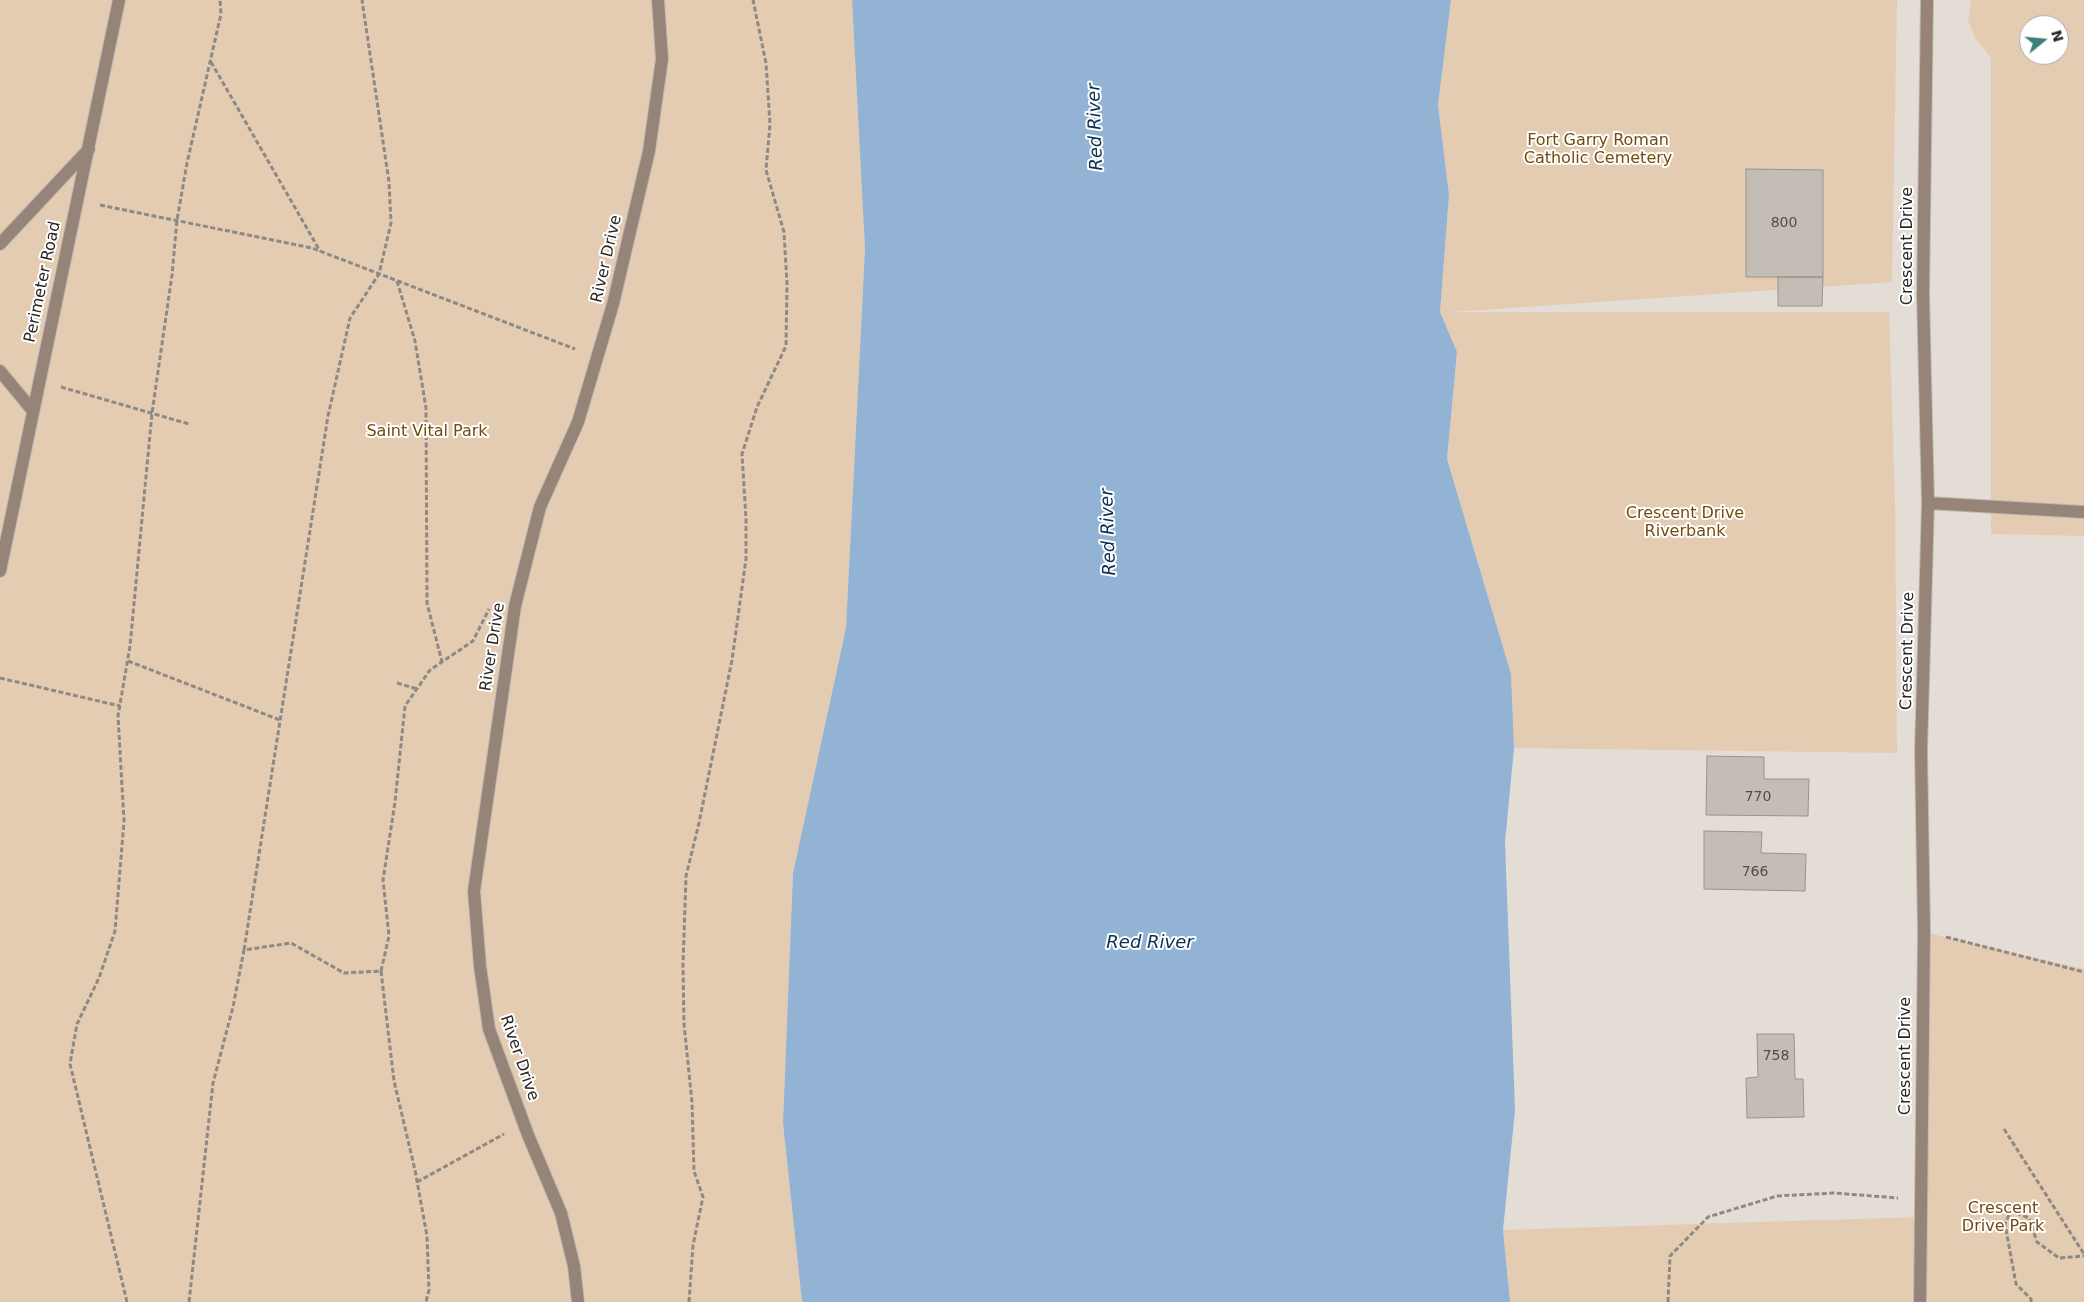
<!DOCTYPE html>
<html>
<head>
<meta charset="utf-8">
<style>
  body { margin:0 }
  #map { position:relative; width:2084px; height:1302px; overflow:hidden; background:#e3ddd6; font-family:"DejaVu Sans",sans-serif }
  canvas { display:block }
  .north { position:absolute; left:2019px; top:15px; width:50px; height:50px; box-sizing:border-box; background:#fff; border:1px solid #a9a9a7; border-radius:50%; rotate:73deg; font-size:14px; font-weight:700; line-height:20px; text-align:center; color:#292724 }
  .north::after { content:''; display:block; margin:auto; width:18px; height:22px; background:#3a8078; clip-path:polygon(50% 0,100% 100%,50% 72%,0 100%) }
</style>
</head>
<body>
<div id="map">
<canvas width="2084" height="1302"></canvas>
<div class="north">N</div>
</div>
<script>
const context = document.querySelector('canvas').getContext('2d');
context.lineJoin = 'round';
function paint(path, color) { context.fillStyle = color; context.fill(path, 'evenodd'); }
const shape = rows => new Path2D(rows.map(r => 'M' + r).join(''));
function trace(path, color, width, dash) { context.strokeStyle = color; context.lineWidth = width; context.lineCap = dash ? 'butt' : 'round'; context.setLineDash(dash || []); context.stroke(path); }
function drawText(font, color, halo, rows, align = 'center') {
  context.font = font + ' "DejaVu Sans",sans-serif'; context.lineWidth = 4; context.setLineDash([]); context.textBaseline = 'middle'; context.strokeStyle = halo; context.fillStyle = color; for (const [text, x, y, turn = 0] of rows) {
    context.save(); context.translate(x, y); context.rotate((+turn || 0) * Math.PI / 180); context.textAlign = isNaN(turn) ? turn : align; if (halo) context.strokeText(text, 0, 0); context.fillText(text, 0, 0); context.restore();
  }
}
const green = shape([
  [0,0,852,0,865,249,846,628,793,873,783,1123,802,1302,0,1302],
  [1451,0,1897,0,1892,282,1451,312,1889,312,1895,502,1897,753,1514,748,1511,674,1447,459,1457,352,1440,312,1449,195,1438,105],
  [1971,0,2084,0,2084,536,1991,534,1991,58,1975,38,1968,20],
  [2029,25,2059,25,2059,55,2029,55],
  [1924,932,2084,969,2084,1302,1510,1302,1503,1230,1921,1217]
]);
const water = shape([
  [852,0,1451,0,1438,105,1449,195,1440,312,1457,352,1447,459,1511,674,1514,748,1505,842,1515,1110,1503,1230,1510,1302,802,1302,783,1123,793,873,846,628,865,249]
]);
const building = shape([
  [1746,169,1823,170,1823,277,1746,277,1746,169],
  [1778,277,1823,277,1822,306,1778,306,1778,277],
  [1707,756,1764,757,1764,779,1809,779,1808,816,1706,815,1707,756],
  [1704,831,1762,832,1761,853,1806,854,1805,891,1704,889,1704,831],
  [1757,1034,1794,1034,1795,1079,1803,1079,1804,1117,1747,1118,1746,1078,1758,1077,1757,1034]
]);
const path = shape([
  [211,62,320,251],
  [100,205,312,248,575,349],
  [397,281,415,341,426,408,427,603,442,662],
  [61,387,189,424],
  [128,661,280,720],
  [0,678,120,706],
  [397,683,417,689],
  [1946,937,2084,972],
  [244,950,328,416,350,318,379,274,391,223,389,182,362,0],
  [381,971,394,1081,415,1170,427,1236,429,1290,426,1302],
  [2004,1129,2084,1254],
  [417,1182,504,1134],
  [127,1302,70,1064,77,1024,99,978,115,931,124,821,118,716,130,646,152,413,172,275,177,220,187,163,221,14,220,0],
  [189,1302,213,1083,233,1007,244,950,291,943,344,973,381,971,389,936,383,880,395,802,405,706,430,670,473,641,489,609],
  [689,1302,693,1245,703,1197,694,1171,692,1102,684,1024,683,965,686,876,699,823,732,660,746,559,746,519,742,454,757,407,786,346,787,284,784,232,766,170,770,124,766,63,753,0],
  [1668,1302,1670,1256,1708,1217,1777,1196,1834,1193,1898,1198],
  [2031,1302,2031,1299,2016,1284,2005,1224,2011,1211,2029,1218,2037,1242,2059,1258,2084,1256]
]);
const minor = shape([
  [0,244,89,149],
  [0,371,33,411],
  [1928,503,2084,512],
  [0,571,119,0],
  [578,1302,574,1266,561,1213,528,1135,489,1029,480,966,474,891,515,606,540,507,578,422,613,304,649,151,662,59,658,0],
  [1920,1302,1924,932,1921,751,1928,503,1923,294,1927,0]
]);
const numberNames = [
  ["800",1784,223],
  ["770",1758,797],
  ["766",1755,872],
  ["758",1776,1056]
];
const parkNames = [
  ["Fort Garry Roman",1598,141],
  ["Catholic Cemetery",1598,159],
  ["Saint Vital Park",427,432],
  ["Crescent Drive",1685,514],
  ["Riverbank",1685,532],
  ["Crescent",2003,1209],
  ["Drive Park",2003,1227]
];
const streetNames = [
  ["Crescent Drive",1908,246,-90],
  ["River Drive",607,259,-77],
  ["Perimeter Road",43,282,-78],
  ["River Drive",493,647,-81],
  ["Crescent Drive",1908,651,-89],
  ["Crescent Drive",1906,1056,-90],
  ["River Drive",519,1058,71]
];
const waterNames = [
  ["Red River",1096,127,-92],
  ["Red River",1109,532,-92],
  ["Red River",1150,943]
];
paint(green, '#e3ccb2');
paint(water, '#92b3d4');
paint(building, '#c3bdb6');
trace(building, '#99938c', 1);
trace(minor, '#beb9b2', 14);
trace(path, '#8d8984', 3, [5, 2.5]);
trace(minor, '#968479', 12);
drawText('14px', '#504c48', null, numberNames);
drawText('16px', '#734b0d', '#fff', parkNames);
drawText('16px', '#292724', '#fff', streetNames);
drawText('italic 18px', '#0b2f50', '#fff', waterNames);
</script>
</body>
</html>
